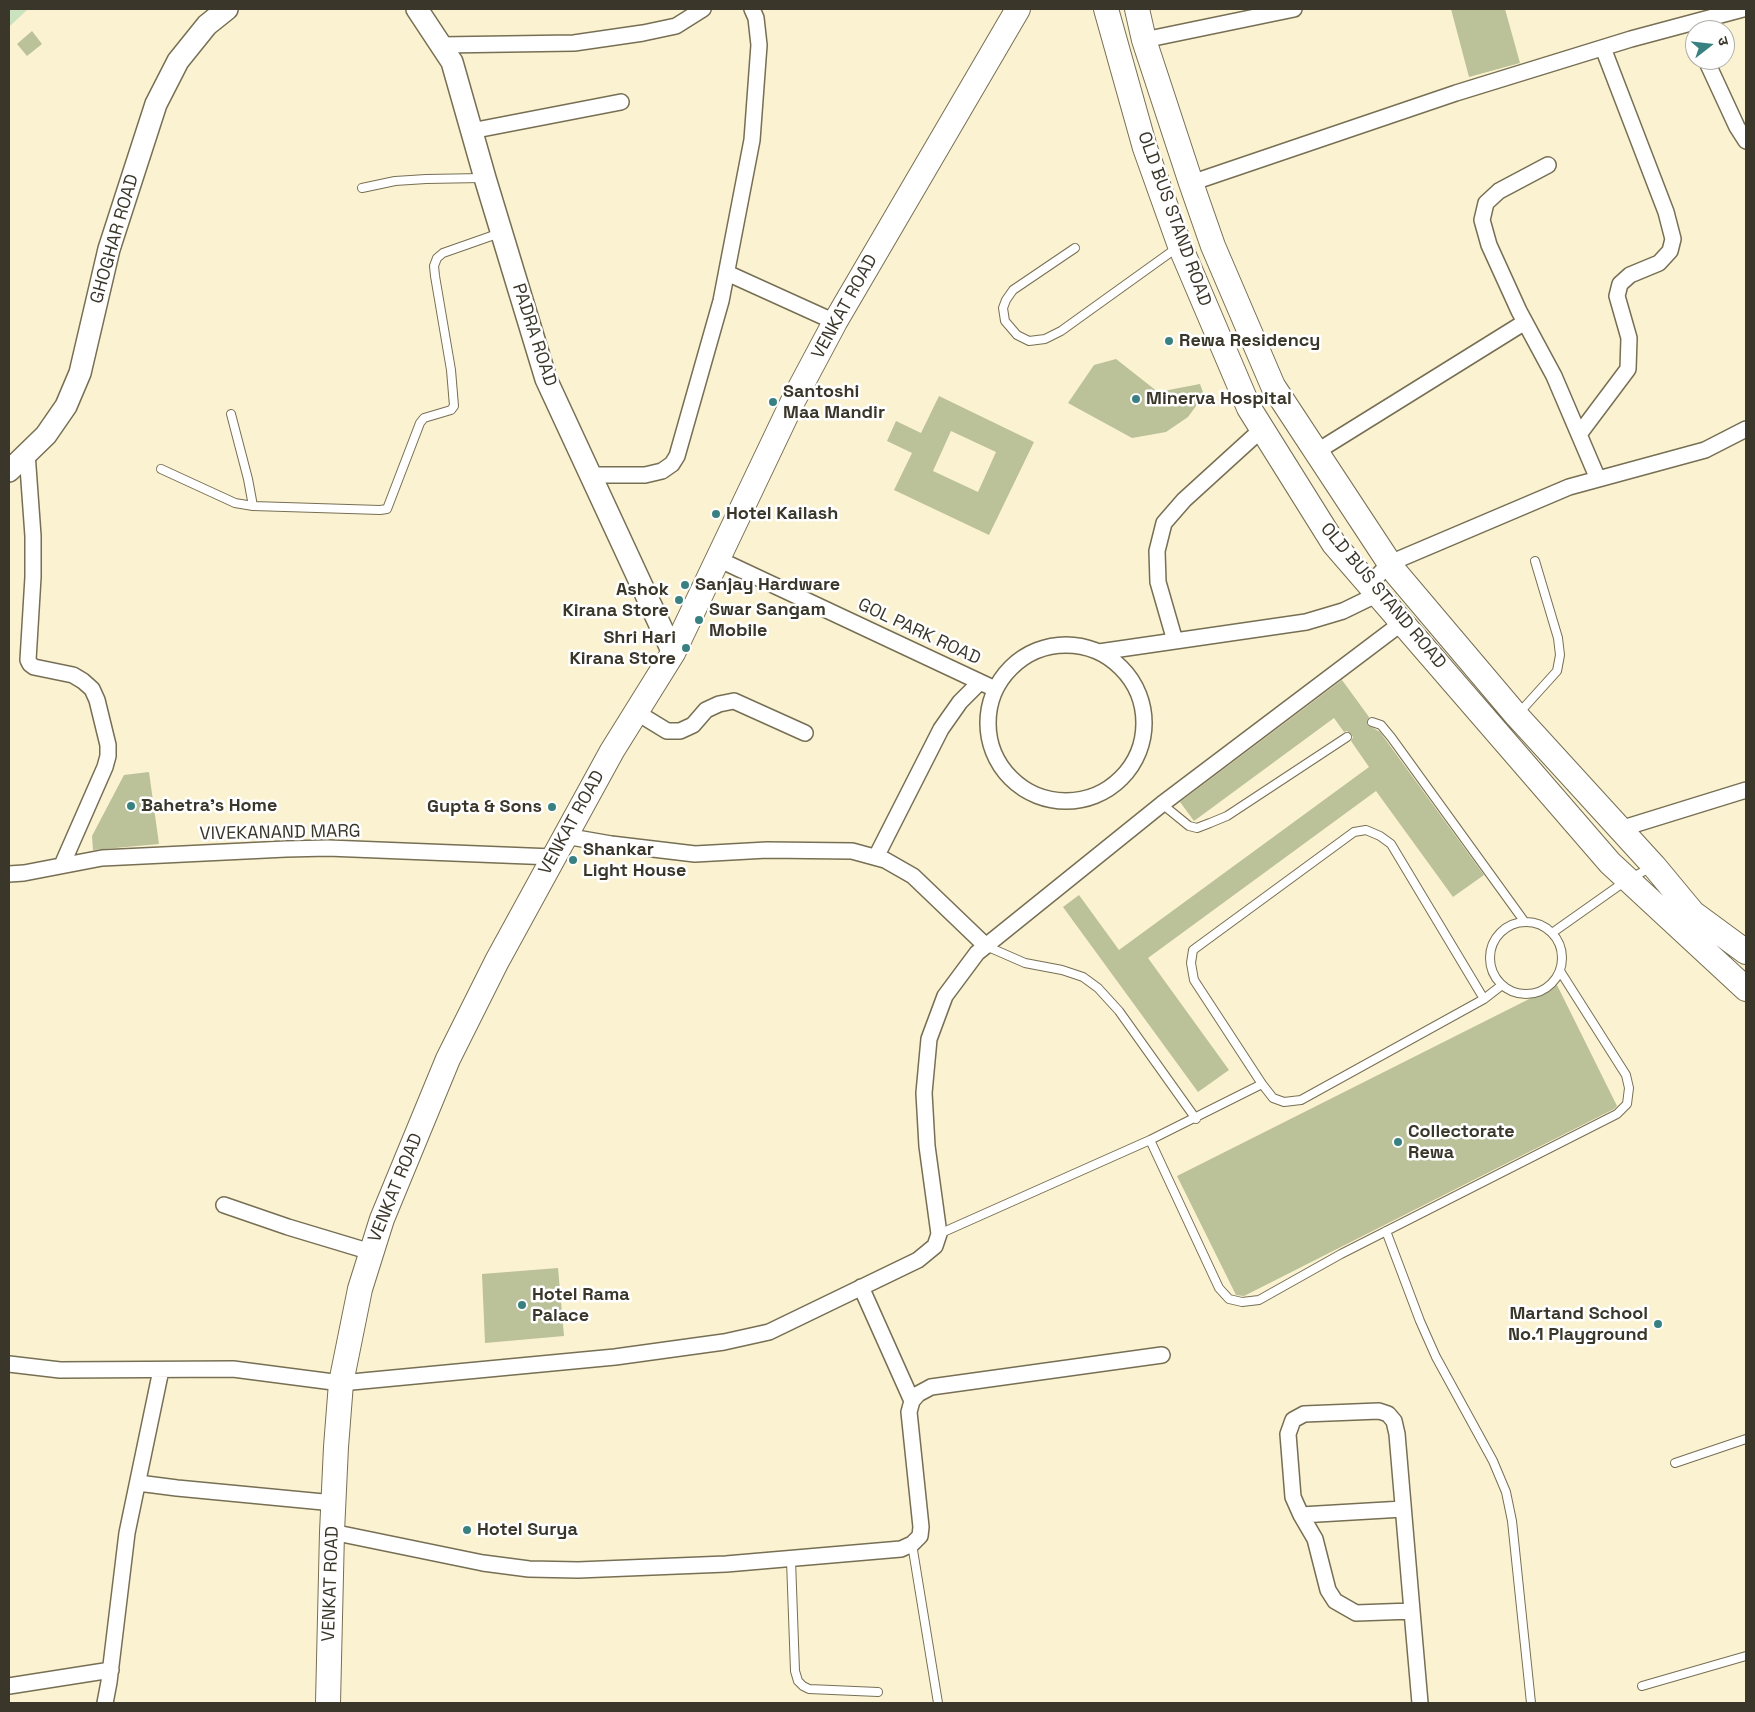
<!DOCTYPE html>
<html>
<head>
<meta charset="utf-8">
<style>
  body { margin:0 }
  #map { position:relative; width:1755px; height:1712px; overflow:hidden; background:#fbf2d2; font-family:"Space Grotesk","Noto Sans Devanagari",sans-serif }
  canvas { display:block }
  .frame { position:absolute; inset:0; border:10px solid #3a362a; pointer-events:none }
  .north { position:absolute; left:1685px; top:20px; width:50px; height:50px; box-sizing:border-box; background:#fff; border:1px solid #b0afaa; border-radius:50%; rotate:74deg; font-size:14px; font-weight:700; line-height:20px; text-align:center; color:#3a362a }
  .north::after { content:''; display:block; margin:auto; width:18px; height:22px; background:#388180; clip-path:polygon(50% 0,100% 100%,50% 72%,0 100%) }
</style>
</head>
<body>
<div id="map">
<canvas width="1755" height="1712"></canvas>
<div class="frame"></div>
<div class="north">उ</div>
</div>
<script>
const context = document.querySelector('canvas').getContext('2d');
context.lineJoin = 'round';
function paint(path, color) { context.fillStyle = color; context.fill(path, 'evenodd'); }
const shape = rows => new Path2D(rows.map(r => 'M' + r).join(''));
function trace(path, color, width, dash) { context.strokeStyle = color; context.lineWidth = width; context.lineCap = dash ? 'butt' : 'round'; context.setLineDash(dash || []); context.stroke(path); }
function drawText(font, color, halo, rows, align = 'center') {
  context.font = font + ' "Space Grotesk",sans-serif'; context.lineWidth = 5; context.setLineDash([]); context.textBaseline = 'middle'; context.strokeStyle = halo; context.fillStyle = color; for (const [text, x, y, turn = 0] of rows) {
    context.save(); context.translate(x, y); context.rotate((+turn || 0) * Math.PI / 180); context.textAlign = isNaN(turn) ? turn : align; if (halo) context.strokeText(text, 0, 0); context.fillText(text, 0, 0); context.restore();
  }
}
const water = shape([
  [9,9,28,9,9,27]
]);
const building = shape([
  [1451,9,1505,9,1520,63,1469,77],
  [32,31,42,44,27,56,17,44],
  [1116,359,1158,392,1200,384,1204,395,1188,417,1166,432,1132,438,1068,403,1094,365],
  [939,396,1034,442,989,535,894,490,912,453,887,441,896,421,921,433],
  [951,431,996,452,978,492,933,471],
  [1342,680,1369,717,1367,721,1368,725,1380,732,1484,875,1453,897,1376,791,1148,958,1229,1070,1198,1092,1063,907,1079,895,1119,950,1369,767,1351,741,1353,737,1351,734,1347,731,1344,732,1334,718,1194,821,1180,802],
  [149,772,159,844,93,850,92,836,124,775],
  [1557,985,1617,1106,1614,1109,1244,1296,1236,1295,1177,1176],
  [558,1268,564,1336,485,1343,482,1274]
]);
const lane = shape([
  [362,188,395,181,426,179,482,178],
  [1075,248,1013,290,1006,300,1003,308,1005,321,1017,335,1029,341,1045,339,1061,331,1178,247],
  [231,414,248,479,253,506],
  [161,469,235,503,253,506,380,510,387,509,420,423,424,418,451,410,454,406,451,370,435,276,434,266,437,258,443,253,500,233],
  [1519,713,1557,671,1560,655,1558,638,1535,561],
  [1372,722,1381,725,1391,737,1524,921],
  [1162,804,1189,826,1197,828,1210,823,1227,816,1347,737],
  '1490 958a36 36 0 1 1 72 0a36 36 0 1 1-72 0Z',
  [1552,933,1627,880,1650,868],
  [986,946,1025,963,1062,970,1083,977,1098,988,1119,1011,1196,1119],
  [1262,1084,1194,980,1191,963,1193,950,1354,832,1366,830,1380,836,1391,844,1484,999],
  [1150,1140,1219,1288,1229,1299,1242,1302,1259,1300,1341,1254,1617,1114,1627,1104,1629,1088,1626,1075,1560,971],
  [1386,1231,1420,1321,1436,1357,1493,1461,1506,1492,1512,1521,1531,1703],
  [939,1234,1150,1140,1262,1084,1273,1098,1284,1102,1301,1100,1484,999,1502,985],
  [1675,1463,1746,1439],
  [912,1544,938,1703],
  [791,1560,795,1671,798,1681,803,1686,809,1689,878,1692],
  [1642,1686,1746,1656]
]);
const street = shape([
  [1144,40,1294,9],
  [441,45,574,43,643,33,676,26,703,9],
  [1706,60,1737,127,1746,141],
  [471,131,621,102],
  [1548,165,1499,191,1486,203,1482,220,1489,245,1519,311,1554,376,1598,479],
  [1191,183,1456,93,1631,39,1743,9],
  [727,273,835,322],
  [1580,433,1628,369,1629,338,1617,296,1620,284,1630,275,1659,263,1670,251,1673,239,1666,212,1603,48],
  [1316,452,1525,322],
  [27,453,33,536,33,577,28,660,30,664,34,667,73,675,83,681,92,689,97,700,108,745,108,756,105,767,62,865],
  [591,475,645,475,662,471,672,464,677,456,721,301,752,140,759,45,756,18,752,9],
  [718,559,995,689],
  [1370,584,1390,563,1569,487,1705,450,1746,429],
  [1175,641,1158,582,1157,551,1164,523,1184,500,1262,429],
  '988 723a78 78 0 1 1 156 0a78 78 0 1 1-156 0Z',
  [1099,652,1306,622,1343,611,1378,594],
  [636,712,667,731,680,731,693,725,706,710,719,704,734,701,805,733],
  [1620,829,1746,790],
  [565,836,611,844,695,854,767,850,852,851,885,860,913,876,986,946],
  [876,857,941,729,960,702,980,682],
  [9,874,24,873,102,858,286,849,328,848,553,857],
  [224,1205,288,1227,371,1252],
  [861,1287,912,1401],
  [9,1364,60,1370,233,1369,341,1383,615,1357,724,1342,769,1332,918,1260,935,1246,939,1234,927,1146,924,1093,929,1039,945,996,977,953,1162,804,1403,622],
  [138,1483,177,1488,334,1503],
  [1301,1515,1403,1509],
  [332,1532,483,1563,529,1569,578,1570,726,1564,901,1549,912,1544,920,1536,921,1527,909,1412,912,1401,918,1394,931,1387,1162,1355],
  [1412,1611,1356,1613,1335,1601,1328,1590,1315,1539,1301,1515,1293,1497,1288,1434,1293,1420,1304,1414,1379,1411,1388,1414,1394,1421,1397,1434,1412,1611,1420,1703],
  [9,1686,111,1670],
  [105,1703,109,1682,127,1533,161,1370]
]);
const secondary = shape([
  [417,9,452,62,485,178,546,379,673,653],
  [9,471,46,435,66,406,80,373,109,249,156,104,178,61,207,25,227,9]
]);
const primary = shape([
  [1106,9,1145,148,1180,246,1249,408,1334,544,1610,863,1746,989],
  [1137,9,1144,40,1191,183,1213,246,1273,386,1396,573,1517,716,1654,866,1693,913,1746,952],
  [328,1703,332,1532,336,1447,341,1383,360,1289,382,1219,448,1059,497,961,612,751,673,653,794,399,835,322,1018,9]
]);
const markers = [
  [1169,341,5,"#388180"],
  [1136,399,5,"#388180"],
  [773,402,5,"#388180"],
  [716,514,5,"#388180"],
  [685,585,5,"#388180"],
  [679,600,5,"#388180"],
  [699,620,5,"#388180"],
  [686,648,5,"#388180"],
  [131,806,5,"#388180"],
  [552,807,5,"#388180"],
  [573,860,5,"#388180"],
  [1398,1142,5,"#388180"],
  [522,1305,5,"#388180"],
  [1658,1324,5,"#388180"],
  [467,1530,5,"#388180"]
];
const streetNames = [
  ["OLD BUS STAND ROAD",1174,219,70],
  ["GHOGHAR ROAD",115,239,-74],
  ["VENKAT ROAD",845,307,-61],
  ["PADRA ROAD",534,335,72],
  ["OLD BUS STAND ROAD",1383,596,50],
  ["GOL PARK ROAD",919,632,25],
  ["VENKAT ROAD",572,823,-61],
  ["VIVEKANAND MARG",280,833,-1],
  ["VENKAT ROAD",396,1188,-68],
  ["VENKAT ROAD",331,1584,-88]
];
const poiNames = [
  ["Rewa Residency",1179,341],
  ["Santoshi",783,392],
  ["Maa Mandir",783,413],
  ["Minerva Hospital",1146,399],
  ["Hotel Kailash",726,514],
  ["Sanjay Hardware",695,585],
  ["Ashok",669,590,"right"],
  ["Kirana Store",669,611,"right"],
  ["Swar Sangam",709,610],
  ["Mobile",709,631],
  ["Shri Hari",676,638,"right"],
  ["Kirana Store",676,659,"right"],
  ["Bahetra's Home",141,806],
  ["Gupta & Sons",542,807,"right"],
  ["Shankar",583,850],
  ["Light House",583,871],
  ["Collectorate",1408,1132],
  ["Rewa",1408,1153],
  ["Hotel Rama",532,1295],
  ["Palace",532,1316],
  ["Martand School",1648,1314,"right"],
  ["No.1 Playground",1648,1335,"right"],
  ["Hotel Surya",477,1530]
];
paint(water, '#cbe2be');
paint(building, '#bbc199');
trace(lane, '#776f53', 10);
trace(street, '#776f53', 18);
trace(secondary, '#776f53', 24);
trace(primary, '#776f53', 26);
trace(lane, '#fff', 8);
trace(street, '#fff', 15);
trace(secondary, '#fff', 21);
trace(primary, '#fff', 24);
for (const [x, y, r, color] of markers) { const dot = new Path2D(); dot.arc(x, y, r, 0, 2 * Math.PI); context.fillStyle = color; context.fill(dot); trace(dot, '#fff', 2); }
drawText('18px', '#3a362a', '#fff', streetNames);
drawText('bold 18px', '#3a362a', '#fff', poiNames, 'left');
</script>
</body>
</html>
